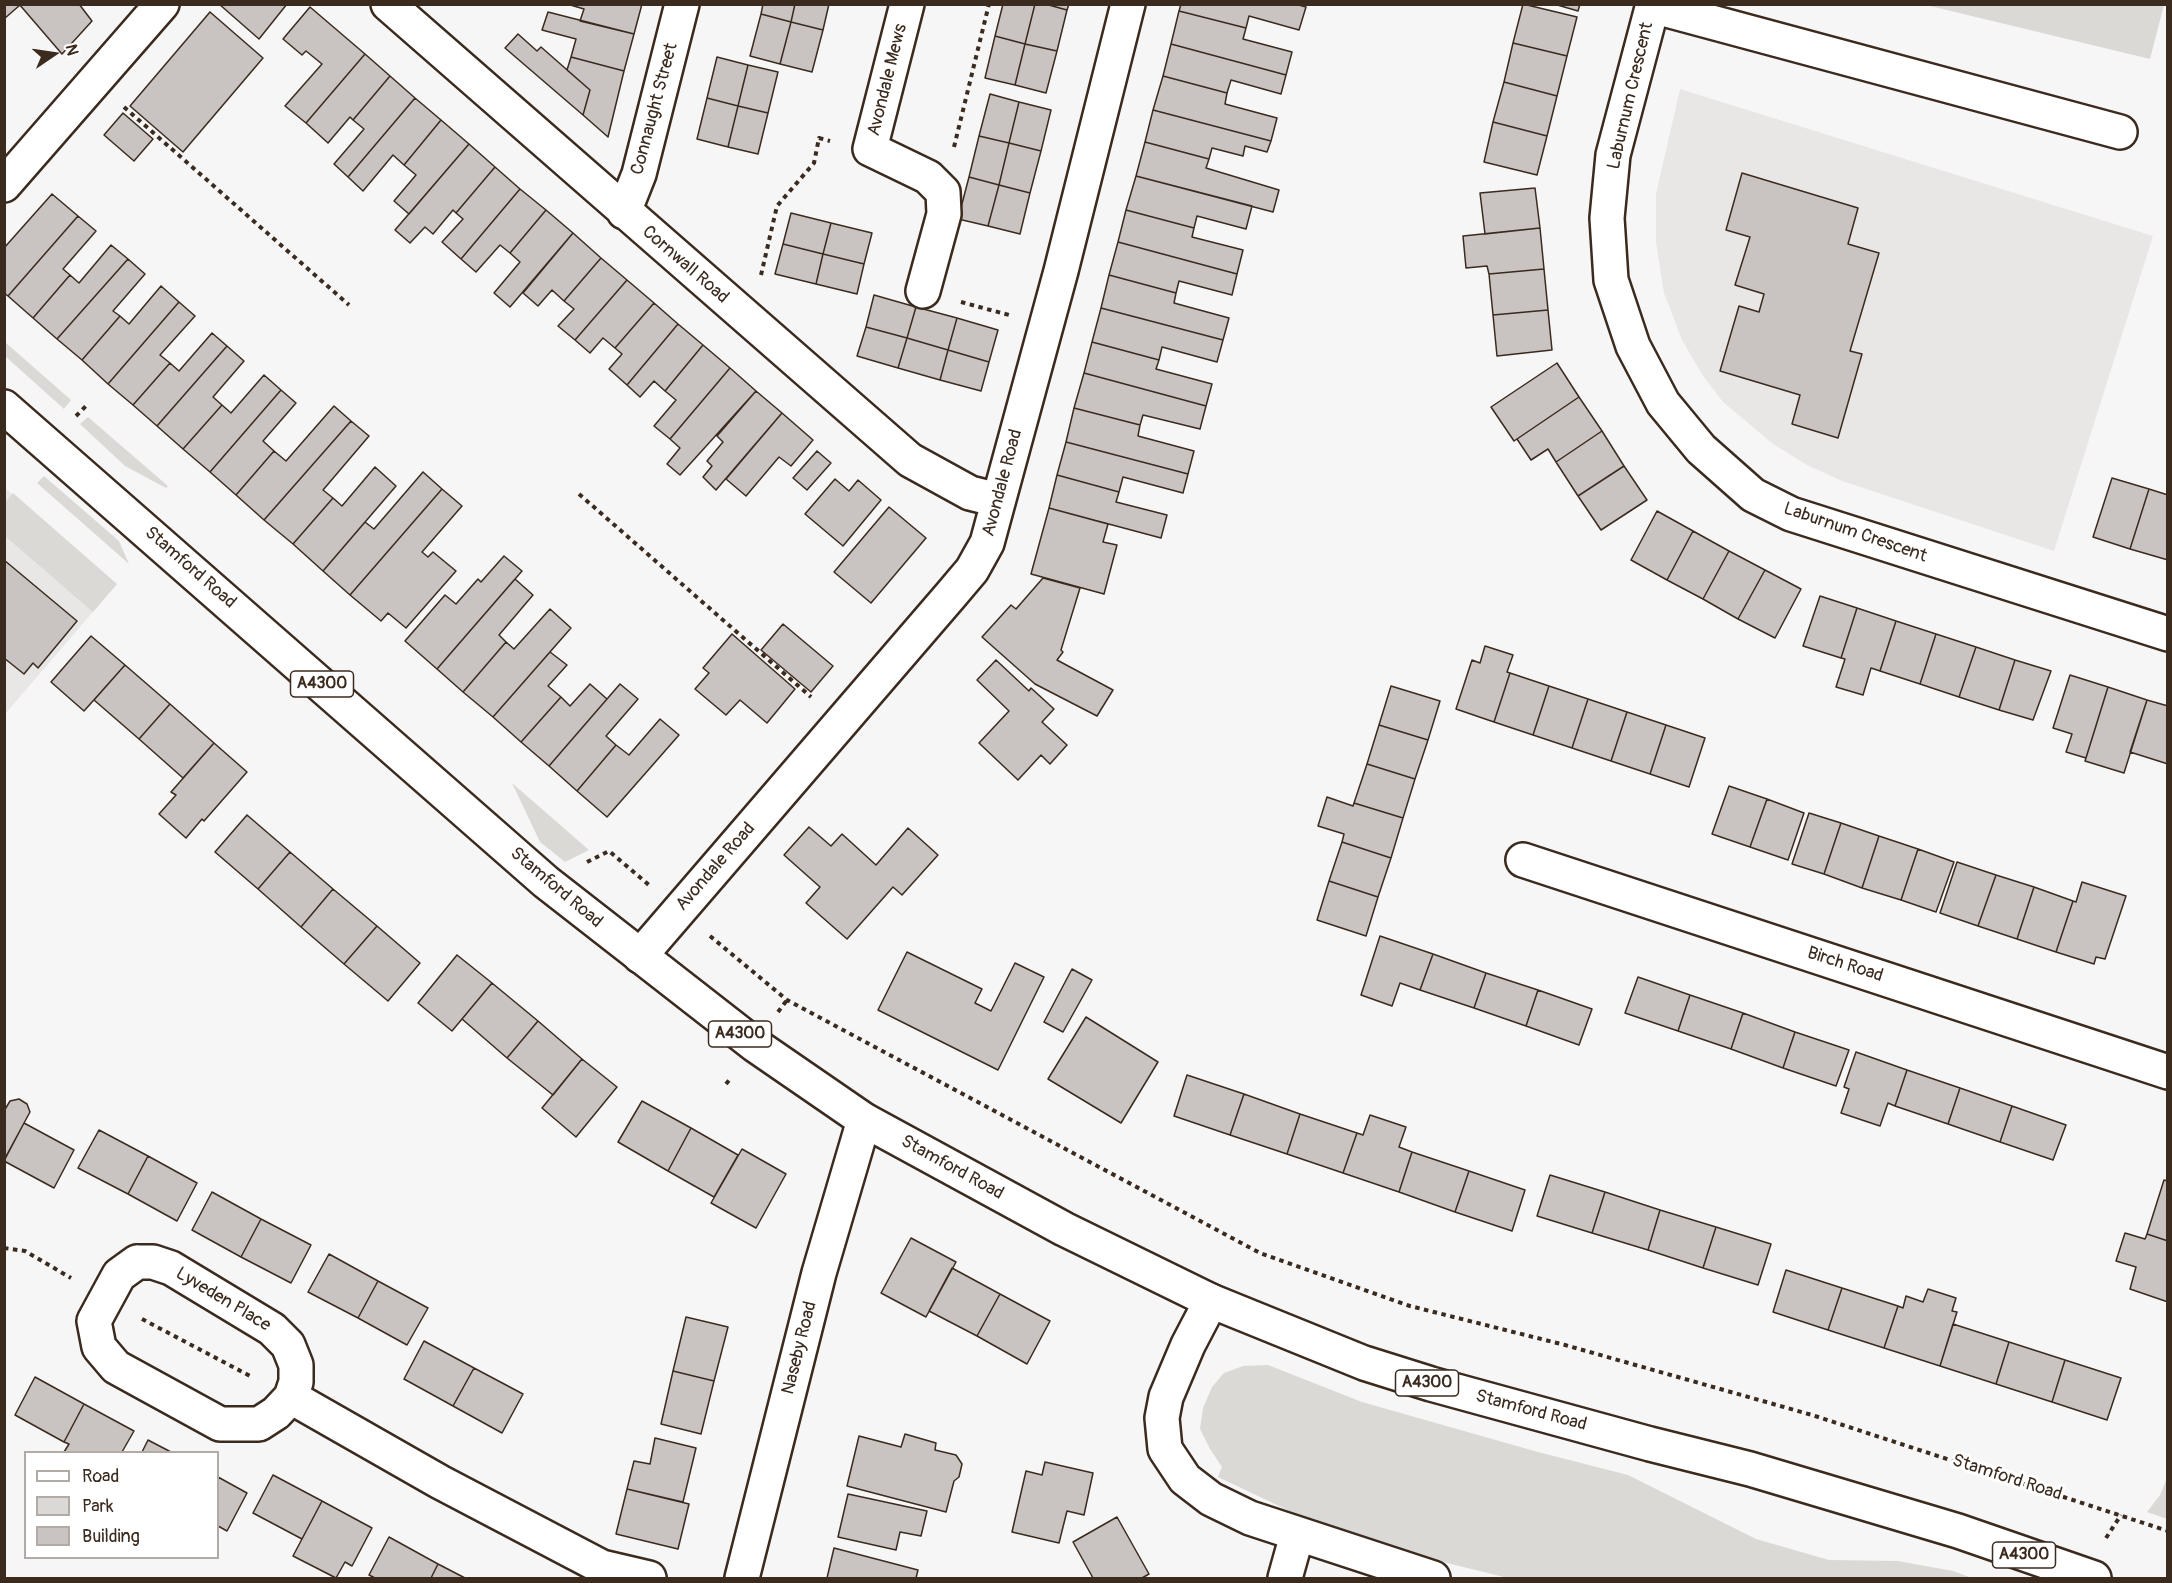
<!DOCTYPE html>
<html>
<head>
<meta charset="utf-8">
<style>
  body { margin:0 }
  #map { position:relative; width:2172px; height:1583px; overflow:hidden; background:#f7f6f6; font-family:Pangolin,sans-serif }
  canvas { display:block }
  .frame { position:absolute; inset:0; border:6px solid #3b2a1e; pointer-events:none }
  .legend { position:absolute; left:24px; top:1451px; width:195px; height:108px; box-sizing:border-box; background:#fff; border:2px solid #b1aaa5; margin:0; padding:8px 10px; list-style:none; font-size:18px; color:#3b2a1e }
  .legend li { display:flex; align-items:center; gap:12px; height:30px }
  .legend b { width:30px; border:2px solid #b1aaa5 }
  .north { position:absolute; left:24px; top:24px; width:60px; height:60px; -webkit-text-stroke:4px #fff; paint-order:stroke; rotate:77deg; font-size:16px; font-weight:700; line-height:24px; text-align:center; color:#3b2a1e }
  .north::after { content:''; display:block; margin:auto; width:21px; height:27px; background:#3b2a1e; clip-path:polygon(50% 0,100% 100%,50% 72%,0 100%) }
</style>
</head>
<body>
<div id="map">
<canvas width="2172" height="1583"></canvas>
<div class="frame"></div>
<ul class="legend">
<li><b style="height:8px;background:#fff"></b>Road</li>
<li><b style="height:16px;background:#dbd9d6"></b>Park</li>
<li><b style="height:16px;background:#c9c3c1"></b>Building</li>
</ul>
<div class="north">N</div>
</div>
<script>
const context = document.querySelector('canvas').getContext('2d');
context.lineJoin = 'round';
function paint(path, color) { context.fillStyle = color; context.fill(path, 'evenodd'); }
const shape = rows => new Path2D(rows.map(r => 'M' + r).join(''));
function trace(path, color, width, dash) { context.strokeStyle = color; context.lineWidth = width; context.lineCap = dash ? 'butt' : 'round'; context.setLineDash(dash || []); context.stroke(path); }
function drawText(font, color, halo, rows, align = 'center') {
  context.font = font + ' Pangolin,sans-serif'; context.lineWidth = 6; context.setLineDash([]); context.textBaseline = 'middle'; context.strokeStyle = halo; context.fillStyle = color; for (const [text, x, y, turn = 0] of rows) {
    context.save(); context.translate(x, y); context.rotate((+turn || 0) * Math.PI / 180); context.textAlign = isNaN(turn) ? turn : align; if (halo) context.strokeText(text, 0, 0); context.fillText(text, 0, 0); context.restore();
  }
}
const built = shape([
  [1680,89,2153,236,2054,551,1842,481,1807,465,1773,444,1723,402,1703,376,1682,340,1664,293,1656,242,1656,194],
  [5,488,117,584,5,714]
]);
const green = shape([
  [1926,5,2164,5,2150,59],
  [5,342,71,400,64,409,5,356],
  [88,417,168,486,166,488,125,466,80,424],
  [44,476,119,541,129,564,37,483],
  [13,493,117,584,93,612,5,536,5,503],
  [512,783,589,850,565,862,540,842],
  [1268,1365,1362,1402,1538,1452,1628,1475,1756,1539,1829,1560,1898,1561,1953,1571,1972,1578,1508,1578,1435,1560,1302,1517,1218,1477,1222,1467,1210,1449,1200,1429,1203,1408,1212,1387,1224,1373,1243,1366],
  [2167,1478,2167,1519,2147,1512,2160,1495]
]);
const building = shape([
  [4,4,19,4,20,5,4,19,4,4],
  [19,4,79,4,92,21,62,54,19,4],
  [219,4,287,4,259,39,219,4],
  [567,4,642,4,634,34,580,21,584,9,567,4],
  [763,4,795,4,791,22,761,14,763,4],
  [795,4,829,4,823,30,791,22,795,4],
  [1003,4,1035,4,1025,44,995,36,1003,4],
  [1035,4,1045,4,1067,10,1057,51,1025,44,1035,4],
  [1045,4,1069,4,1067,10,1045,4],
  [1181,4,1295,4,1306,7,1299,30,1249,16,1246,28,1179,11,1181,4],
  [1523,4,1577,17,1567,56,1513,43,1523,4],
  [1554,4,1580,4,1578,11,1554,4],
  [310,7,365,54,306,123,285,106,322,64,306,51,302,55,283,39,310,7],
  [1179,11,1246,28,1243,39,1292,52,1286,75,1171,44,1179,11],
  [210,12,263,58,183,152,130,106,210,12],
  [548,12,634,34,624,71,571,57,576,39,542,30,548,12],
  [761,14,791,22,780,64,750,56,761,14],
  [791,22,823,30,812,72,780,64,791,22],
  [518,34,537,51,541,47,590,90,583,115,505,48,518,34],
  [995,36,1025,44,1015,85,985,78,995,36],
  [1513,43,1567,56,1557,96,1504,82,1513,43],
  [1025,44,1057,51,1046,93,1015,85,1025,44],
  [1171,44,1286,75,1281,94,1231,80,1227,93,1163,76,1171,44],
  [365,54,390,76,353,120,350,117,328,143,306,123,365,54],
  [571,57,624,71,608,137,583,115,590,90,567,70,571,57],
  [717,57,748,65,738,106,707,98,717,57],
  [748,65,778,72,768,113,738,106,748,65],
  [390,76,415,98,348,177,334,164,364,129,353,120,390,76],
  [1163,76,1227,93,1225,104,1277,118,1271,141,1153,110,1163,76],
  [1504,82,1557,96,1547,136,1493,122,1504,82],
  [990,94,1019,102,1009,143,979,136,990,94],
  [415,98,441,120,404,165,393,155,363,191,348,177,415,98],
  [707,98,738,106,728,147,697,139,707,98],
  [1019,102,1051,110,1041,151,1009,143,1019,102],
  [738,106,768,113,758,154,728,147,738,106],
  [1153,110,1271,141,1267,152,1245,146,1243,156,1212,148,1209,159,1145,142,1153,110],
  [123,113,153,139,134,161,104,135,123,113],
  [441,120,469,144,409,214,394,201,416,175,404,165,441,120],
  [1493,122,1547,136,1537,175,1484,162,1493,122],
  [979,136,1009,143,999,185,969,177,979,136],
  [1145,142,1209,159,1206,168,1279,190,1273,212,1136,176,1145,142],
  [1009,143,1041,151,1030,193,999,185,1009,143],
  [469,144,495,167,456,213,453,210,433,234,425,227,410,243,395,230,469,144],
  [495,167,520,189,461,259,442,242,463,219,456,213,495,167],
  [1742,173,1858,208,1848,244,1879,253,1850,351,1862,354,1838,438,1792,424,1800,395,1720,371,1739,306,1759,312,1764,294,1735,285,1750,237,1726,230,1742,173],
  [1136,176,1252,206,1246,229,1197,216,1194,228,1126,210,1136,176],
  [969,177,999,185,988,226,958,219,969,177],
  [999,185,1030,193,1020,234,988,226,999,185],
  [1535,188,1540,228,1485,234,1480,193,1535,188],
  [520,189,546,210,510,253,500,245,476,272,461,259,520,189],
  [52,194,78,216,8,296,4,293,4,248,52,194],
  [546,210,573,233,510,307,494,293,520,262,510,253,546,210],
  [1126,210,1194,228,1192,237,1243,250,1237,274,1118,242,1126,210],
  [791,213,831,223,823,254,783,244,791,213],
  [78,216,96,231,63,269,70,275,33,318,8,296,78,216],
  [831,223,872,233,864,264,823,254,831,223],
  [1540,228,1544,269,1489,274,1487,266,1466,268,1463,236,1540,228],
  [573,233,601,258,564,301,552,290,538,306,523,293,573,233],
  [1118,242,1237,274,1232,295,1179,281,1176,293,1109,275,1118,242],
  [783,244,823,254,816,284,775,274,783,244],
  [111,245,128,259,57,339,33,318,70,275,79,283,111,245],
  [823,254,864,264,857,294,816,284,823,254],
  [601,258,627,280,575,340,558,326,574,309,564,301,601,258],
  [128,259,145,274,113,311,120,316,82,360,57,339,128,259],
  [1544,269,1548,310,1493,315,1489,274,1544,269],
  [1109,275,1176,293,1174,303,1229,318,1223,340,1101,308,1109,275],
  [627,280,654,303,615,348,603,338,590,353,575,340,627,280],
  [161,286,179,302,108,384,82,360,120,316,129,324,161,286],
  [874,295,916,307,907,338,866,327,874,295],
  [179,302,195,316,160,355,170,363,133,405,108,384,179,302],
  [654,303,678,324,627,385,609,369,622,354,615,348,654,303],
  [916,307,957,318,948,350,907,338,916,307],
  [1101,308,1223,340,1217,362,1162,347,1159,360,1092,342,1101,308],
  [1548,310,1552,350,1497,356,1493,315,1548,310],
  [957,318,998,330,989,362,948,350,957,318],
  [678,324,703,345,665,391,654,381,640,397,627,385,678,324],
  [866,327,907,338,898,368,857,356,866,327],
  [212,333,227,346,157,426,133,405,170,363,179,371,212,333],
  [907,338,948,350,940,380,898,368,907,338],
  [1092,342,1159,360,1156,369,1212,384,1206,406,1084,373,1092,342],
  [703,345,730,368,670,439,654,426,676,400,665,391,703,345],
  [227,346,244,361,213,397,222,405,183,449,157,426,227,346],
  [948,350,989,362,981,391,940,380,948,350],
  [1557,363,1579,397,1514,441,1491,407,1557,363],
  [730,368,756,391,680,475,667,464,680,448,670,439,730,368],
  [1084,373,1206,406,1200,429,1143,415,1140,425,1074,408,1084,373],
  [264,375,281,390,210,472,183,449,222,405,231,413,264,375],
  [281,390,296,403,263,441,274,451,236,495,210,472,281,390],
  [756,391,782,413,716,490,703,477,712,466,707,461,723,442,717,436,756,391],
  [1579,397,1602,431,1556,462,1548,449,1531,460,1517,439,1579,397],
  [334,406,351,421,264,520,236,495,274,451,286,461,334,406],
  [1074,408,1140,425,1138,436,1194,451,1188,474,1066,442,1074,408],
  [782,413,813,440,791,466,779,457,746,496,726,479,782,413],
  [351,421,369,436,323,490,333,498,293,544,264,520,351,421],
  [1602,431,1624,466,1578,496,1556,462,1602,431],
  [1066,442,1188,474,1183,493,1123,477,1119,492,1057,475,1066,442],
  [817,451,831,463,807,490,793,478,817,451],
  [1624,466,1647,500,1601,530,1578,496,1624,466],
  [375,467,396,486,323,571,293,544,333,498,342,506,375,467],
  [423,472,442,489,350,595,323,571,365,522,374,529,423,472],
  [1057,475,1119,492,1116,502,1167,515,1161,538,1049,508,1057,475],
  [2112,478,2149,489,2130,549,2093,537,2112,478],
  [835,479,849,491,858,480,881,500,843,546,805,514,835,479],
  [442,489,462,506,422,552,428,557,433,552,456,571,406,628,388,613,381,621,350,595,442,489],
  [2149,489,2168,495,2168,560,2130,549,2149,489],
  [889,507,926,538,871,603,834,572,889,507],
  [1049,508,1108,524,1103,542,1117,545,1104,594,1031,574,1049,508],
  [1657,511,1693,531,1667,580,1631,560,1657,511],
  [1693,531,1729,551,1703,599,1667,580,1693,531],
  [1729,551,1765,570,1738,619,1703,599,1729,551],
  [504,556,522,571,437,669,405,641,445,595,456,604,478,579,481,582,504,556],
  [4,560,77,621,38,668,33,663,24,674,4,658,4,560],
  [1765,570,1801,589,1775,638,1738,619,1765,570],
  [1043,578,1080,588,1061,650,1063,652,1057,660,1113,690,1097,716,1035,684,982,637,1011,605,1016,609,1043,578],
  [515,579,533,595,499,635,506,642,463,692,437,669,515,579],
  [1820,596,1857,608,1841,658,1803,646,1820,596],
  [1857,608,1896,621,1880,671,1871,668,1863,695,1836,687,1845,659,1841,658,1857,608],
  [550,609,571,628,493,717,463,692,506,642,514,649,550,609],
  [1896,621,1936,634,1920,684,1880,671,1896,621],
  [783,624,833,666,811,692,761,650,783,624],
  [732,634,795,689,767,723,740,700,726,715,695,689,709,673,703,668,732,634],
  [1936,634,1976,647,1959,697,1920,684,1936,634],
  [91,636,125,665,84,711,51,682,91,636],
  [1485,646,1513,655,1507,672,1510,673,1494,722,1456,709,1472,660,1480,663,1485,646],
  [1976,647,2015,660,1999,710,1959,697,1976,647],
  [550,652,567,665,548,686,561,697,521,742,493,717,550,652],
  [996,660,1029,691,1031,688,1054,709,1042,722,1067,745,1050,764,1041,755,1018,780,979,743,1009,711,977,680,996,660],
  [2015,660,2051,671,2033,720,1999,710,2015,660],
  [125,665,170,704,139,739,94,700,125,665],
  [1510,673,1549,686,1533,735,1494,722,1510,673],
  [2070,675,2108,687,2086,758,2066,752,2072,734,2053,728,2070,675],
  [590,684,607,699,549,766,521,742,561,697,570,706,590,684],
  [620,684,638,699,606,736,616,745,577,791,549,766,620,684],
  [1391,686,1440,701,1428,740,1379,725,1391,686],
  [1549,686,1588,699,1572,748,1533,735,1549,686],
  [2108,687,2147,700,2124,773,2085,761,2108,687],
  [1588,699,1627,712,1611,761,1572,748,1588,699],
  [2147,700,2168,706,2168,764,2130,752,2147,700],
  [170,704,214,743,183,778,139,739,170,704],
  [1627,712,1666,725,1650,774,1611,761,1627,712],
  [660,719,679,735,607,817,577,791,616,745,629,755,660,719],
  [1379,725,1428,740,1415,779,1367,764,1379,725],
  [1666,725,1705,738,1689,787,1650,774,1666,725],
  [214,743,247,772,204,821,202,819,186,838,159,814,176,795,171,792,214,743],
  [1367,764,1415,779,1403,818,1354,803,1367,764],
  [1729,786,1767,799,1750,847,1712,834,1729,786],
  [1327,797,1353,806,1354,803,1403,818,1391,858,1342,842,1344,834,1318,826,1327,797],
  [1767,799,1804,813,1788,860,1750,847,1767,799],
  [1809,813,1841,823,1824,874,1792,864,1809,813],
  [247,815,290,852,258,889,215,852,247,815],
  [1841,823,1879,836,1862,888,1824,874,1841,823],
  [809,827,831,846,842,834,876,865,908,828,938,855,902,895,893,887,847,939,806,903,820,887,784,855,809,827],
  [1879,836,1918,849,1901,900,1862,888,1879,836],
  [1342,842,1391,858,1378,897,1329,881,1342,842],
  [1918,849,1954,862,1936,912,1901,900,1918,849],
  [290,852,333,889,301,927,258,889,290,852],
  [1957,862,1996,875,1978,926,1940,913,1957,862],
  [1996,875,2034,887,2017,939,1978,926,1996,875],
  [1329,881,1378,897,1366,936,1317,920,1329,881],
  [2082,882,2126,896,2105,959,2096,957,2094,964,2056,952,2073,901,2076,902,2082,882],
  [2034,887,2073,901,2056,952,2017,939,2034,887],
  [333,889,377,926,344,964,301,927,333,889],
  [377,926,420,963,388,1001,344,964,377,926],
  [1380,936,1433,954,1420,990,1400,983,1392,1006,1361,995,1380,936],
  [907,952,982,989,975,1003,991,1011,1015,963,1044,977,998,1070,878,1010,907,952],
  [1433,954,1486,973,1474,1008,1420,990,1433,954],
  [457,955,492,983,452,1031,418,1003,457,955],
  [1072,969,1092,980,1063,1032,1044,1022,1072,969],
  [1486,973,1538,990,1526,1026,1474,1008,1486,973],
  [1638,977,1690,995,1678,1031,1625,1013,1638,977],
  [492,983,538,1021,507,1058,462,1019,492,983],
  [1538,990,1592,1009,1579,1045,1526,1026,1538,990],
  [1690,995,1743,1013,1731,1049,1678,1031,1690,995],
  [1743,1013,1795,1032,1783,1068,1731,1049,1743,1013],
  [1086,1017,1158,1062,1121,1123,1048,1079,1086,1017],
  [538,1021,582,1059,553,1095,507,1058,538,1021],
  [1795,1032,1849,1050,1836,1086,1783,1068,1795,1032],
  [1856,1052,1907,1070,1895,1106,1888,1103,1880,1126,1841,1113,1849,1089,1844,1087,1856,1052],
  [582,1059,617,1087,576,1137,542,1108,582,1059],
  [1907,1070,1960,1088,1948,1124,1895,1106,1907,1070],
  [1187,1075,1244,1094,1230,1135,1174,1116,1187,1075],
  [1960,1088,2012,1106,2000,1142,1948,1124,1960,1088],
  [1244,1094,1300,1114,1287,1154,1230,1135,1244,1094],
  [19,1099,27,1104,30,1112,4,1160,4,1111,10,1101,19,1099],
  [642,1101,691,1128,668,1171,618,1142,642,1101],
  [2012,1106,2066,1125,2053,1160,2000,1142,2012,1106],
  [1300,1114,1357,1133,1343,1173,1287,1154,1300,1114],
  [1370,1115,1406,1127,1399,1147,1412,1152,1399,1192,1343,1173,1357,1133,1363,1135,1370,1115],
  [24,1123,74,1150,54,1188,4,1161,24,1123],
  [691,1128,738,1155,714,1197,668,1171,691,1128],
  [99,1130,148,1156,128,1194,78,1168,99,1130],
  [742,1149,786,1174,756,1228,711,1203,742,1149],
  [1412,1152,1469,1171,1455,1212,1399,1192,1412,1152],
  [148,1156,197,1183,177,1221,128,1194,148,1156],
  [1469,1171,1525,1190,1512,1231,1455,1212,1469,1171],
  [1550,1175,1605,1192,1592,1233,1537,1216,1550,1175],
  [2164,1180,2168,1181,2168,1241,2147,1234,2164,1180],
  [212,1192,261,1219,241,1257,192,1230,212,1192],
  [1605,1192,1660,1210,1648,1250,1592,1233,1605,1192],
  [1660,1210,1716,1227,1703,1268,1648,1250,1660,1210],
  [261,1219,311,1245,291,1283,241,1257,261,1219],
  [1716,1227,1771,1244,1758,1285,1703,1268,1716,1227],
  [2125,1233,2145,1239,2147,1234,2168,1241,2168,1302,2130,1289,2136,1267,2116,1261,2125,1233],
  [911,1238,956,1262,926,1317,881,1293,911,1238],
  [329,1254,378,1281,358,1318,308,1292,329,1254],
  [952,1268,1000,1294,977,1336,929,1311,952,1268],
  [1786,1270,1842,1288,1828,1330,1773,1312,1786,1270],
  [378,1281,428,1308,407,1345,358,1318,378,1281],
  [1842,1288,1898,1306,1884,1348,1828,1330,1842,1288],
  [1928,1289,1956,1298,1952,1311,1957,1312,1940,1366,1884,1348,1898,1306,1903,1308,1906,1296,1923,1302,1928,1289],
  [1000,1294,1050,1321,1027,1364,977,1336,1000,1294],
  [686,1317,728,1327,714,1381,673,1371,686,1317],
  [1953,1324,2009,1342,1996,1384,1940,1366,1953,1324],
  [424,1341,474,1368,453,1406,404,1379,424,1341],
  [2009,1342,2065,1360,2052,1402,1996,1384,2009,1342],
  [2065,1360,2121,1378,2107,1420,2052,1402,2065,1360],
  [474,1368,523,1394,502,1433,453,1406,474,1368],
  [673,1371,714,1381,701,1434,661,1424,673,1371],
  [35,1377,84,1404,64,1442,15,1415,35,1377],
  [84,1404,134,1431,122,1452,64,1452,69,1444,64,1442,84,1404],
  [905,1434,936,1443,935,1450,956,1455,962,1464,959,1477,954,1481,946,1512,847,1486,859,1436,901,1447,905,1434],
  [655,1438,696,1448,683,1502,627,1489,634,1461,650,1464,655,1438],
  [148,1440,171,1452,142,1452,148,1440],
  [1045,1462,1093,1473,1084,1515,1067,1511,1059,1543,1012,1532,1026,1471,1042,1475,1045,1462],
  [273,1475,322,1501,302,1539,253,1513,273,1475],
  [218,1477,247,1493,227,1531,218,1526,218,1477],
  [627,1489,689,1504,678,1549,616,1534,627,1489],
  [848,1494,927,1511,921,1536,900,1532,896,1550,838,1537,848,1494],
  [322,1501,372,1528,352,1566,345,1562,336,1578,293,1556,322,1501],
  [1117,1517,1149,1574,1142,1578,1093,1578,1073,1542,1117,1517],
  [389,1537,438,1564,431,1578,375,1578,369,1575,389,1537],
  [834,1548,918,1570,916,1578,827,1578,834,1548],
  [438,1564,465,1578,431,1578,438,1564]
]);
const path = shape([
  [124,107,349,305],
  [954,147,989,4],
  [761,275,777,206,814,163,819,138,830,141],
  [961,302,1009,315],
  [76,416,88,404],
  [579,494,811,697],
  [587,862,609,851,649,885],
  [710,936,787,1000,1260,1253,1410,1306,1565,1345,1812,1415,2168,1531],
  [778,1012,787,1000],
  [726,1084,731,1078],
  [4,1248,25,1251,71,1278],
  [142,1319,252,1377],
  [2106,1538,2121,1515]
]);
const minor = shape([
  [388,4,910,460,970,493,998,500],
  [907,4,870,149,928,177,943,192,944,214,923,291],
  [1653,4,1613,155,1607,218,1611,280,1633,346,1663,403,1701,449,1753,495,1791,514,2168,634],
  [1652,6,2120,132],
  [4,185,162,4],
  [624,212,639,174,682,4],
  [1523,860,2168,1072],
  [640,956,950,596,972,570,987,543,1061,271,1128,4],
  [137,1262,153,1262,171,1268,272,1329,288,1345,296,1365,296,1382,291,1397,276,1413,259,1424,220,1424,116,1367,99,1347,94,1321,119,1275,137,1262],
  [1211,1301,1188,1345,1166,1397,1162,1418,1165,1449,1185,1479,1211,1499,1250,1518,1433,1578],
  [291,1397,440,1482,602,1567,649,1578],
  [742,1578,819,1273,864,1120],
  [1285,1578,1297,1535]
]);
const major = shape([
  [4,407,546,882,755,1045,864,1120,1064,1229,1211,1301,1364,1363,1431,1384,1650,1444,1750,1469,1958,1531,2094,1578]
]);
const shields = [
  [322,684,63],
  [740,1034,63],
  [1427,1383,63],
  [2024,1555,63]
];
const shieldNames = [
  ["A4300",322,684],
  ["A4300",740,1034],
  ["A4300",1427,1383],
  ["A4300",2024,1555]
];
const streetNames = [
  ["Avondale Mews",888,80,-76],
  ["Laburnum Crescent",1631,96,-77],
  ["Connaught Street",655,109,-75],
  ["Cornwall Road",685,265,41],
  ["Avondale Road",1003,483,-75],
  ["Laburnum Crescent",1855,533,19],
  ["Stamford Road",190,568,41],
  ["Avondale Road",716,867,-49],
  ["Stamford Road",556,888,40],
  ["Birch Road",1845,965,18],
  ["Stamford Road",952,1168,29],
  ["Lyveden Place",223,1300,31],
  ["Naseby Road",800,1348,-76],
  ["Stamford Road",1531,1411,15],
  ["Stamford Road",2007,1478,18]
];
paint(built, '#e9e7e6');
paint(green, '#dbd9d6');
paint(building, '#c9c3c1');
trace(building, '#3b2a1e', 1.5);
trace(minor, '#3b2a1e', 38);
trace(major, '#3b2a1e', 38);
trace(path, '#3b2a1e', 4, [4.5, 4.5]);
trace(minor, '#fff', 33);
trace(major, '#fff', 33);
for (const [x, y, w] of shields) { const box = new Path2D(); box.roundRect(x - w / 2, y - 13, w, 26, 4.5); context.fillStyle = '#fff'; context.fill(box); trace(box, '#3b2a1e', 1.5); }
drawText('bold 16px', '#3b2a1e', null, shieldNames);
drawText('18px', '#3b2a1e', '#fff', streetNames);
</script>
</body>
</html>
